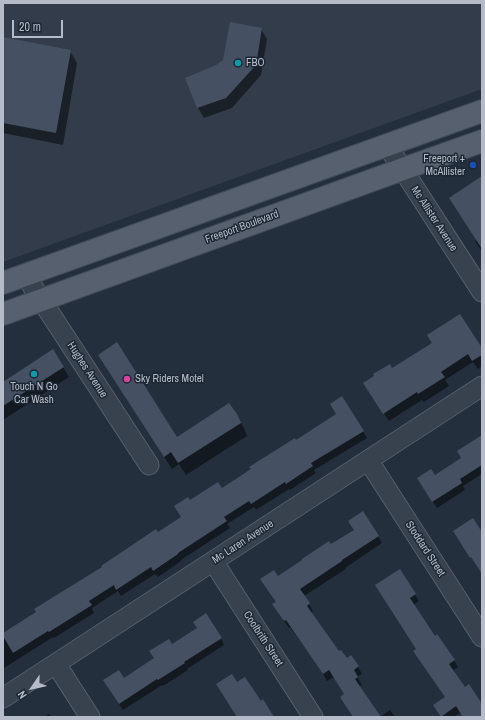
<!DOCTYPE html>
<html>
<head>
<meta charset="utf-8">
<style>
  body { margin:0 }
  #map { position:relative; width:485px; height:720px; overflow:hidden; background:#242f3e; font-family:"Archivo Narrow",sans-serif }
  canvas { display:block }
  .frame { position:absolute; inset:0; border:4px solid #b4bcc9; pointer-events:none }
  .north { position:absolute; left:12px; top:668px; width:40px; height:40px; -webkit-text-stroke:3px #1d2633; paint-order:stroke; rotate:236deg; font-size:11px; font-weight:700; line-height:16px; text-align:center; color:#b4bcc9 }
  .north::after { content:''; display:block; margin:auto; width:14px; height:18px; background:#b4bcc9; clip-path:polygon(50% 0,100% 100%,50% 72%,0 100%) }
  .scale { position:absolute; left:12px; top:20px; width:51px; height:18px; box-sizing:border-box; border:2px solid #b4bcc9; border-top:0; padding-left:5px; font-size:12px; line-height:14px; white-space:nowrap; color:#b4bcc9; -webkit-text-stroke:3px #1d2633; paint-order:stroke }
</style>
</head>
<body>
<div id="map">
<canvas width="485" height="720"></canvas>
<div class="frame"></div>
<div class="north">N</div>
<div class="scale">20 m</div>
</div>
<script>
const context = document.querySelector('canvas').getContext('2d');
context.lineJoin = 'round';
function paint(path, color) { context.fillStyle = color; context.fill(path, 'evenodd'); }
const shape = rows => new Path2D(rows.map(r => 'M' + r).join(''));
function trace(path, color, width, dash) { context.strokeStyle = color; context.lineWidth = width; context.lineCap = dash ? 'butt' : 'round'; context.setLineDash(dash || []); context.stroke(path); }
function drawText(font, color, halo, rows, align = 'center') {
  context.font = font + ' "Archivo Narrow",sans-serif'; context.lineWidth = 3; context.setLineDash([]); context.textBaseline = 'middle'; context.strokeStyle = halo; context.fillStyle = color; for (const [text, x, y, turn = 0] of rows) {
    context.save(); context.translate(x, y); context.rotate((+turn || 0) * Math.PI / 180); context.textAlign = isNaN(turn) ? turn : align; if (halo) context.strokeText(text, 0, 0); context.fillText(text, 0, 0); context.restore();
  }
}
const airport = shape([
  [3,3,482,3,482,89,3,262]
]);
const shadow = shape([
  [261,29,267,39,261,75,232,108,204,118,198,108,186,78,217,66],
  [3,38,70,51,77,63,63,145,3,133],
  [482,186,482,252,475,241,476,240],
  [432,344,482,350,482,366,478,369,473,362,445,380,449,386,424,402,422,400,389,421,369,391,392,370],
  [63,367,69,377,3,420,3,383],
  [107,368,177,438,236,415,244,428,247,436,186,475,179,464,172,469],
  [342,397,367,438,314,470,316,473,290,490,289,489,256,510,254,507,227,524,230,528,181,560,181,561,158,577,155,574,121,596,118,591,92,608,94,613,54,638,53,637,4,668,4,669,3,670,3,635,182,517,190,502,221,489,337,415],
  [482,436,482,474,463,486,465,490,437,508,422,485,462,458],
  [378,536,382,543,345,568,346,569,304,596,313,611,311,613,339,653,347,659,351,656,358,667,362,674,357,677,362,685,359,686,379,717,354,717,345,695,334,677,327,681,316,662,290,627,289,628,278,612,277,603,278,578,331,545],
  [400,570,419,601,414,605,434,637,454,660,458,667,452,671,465,688,482,705,482,717,464,717,461,712,454,717,442,717,438,712,446,698,417,650],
  [198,629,221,638,224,645,187,669,188,670,163,686,162,685,123,710,108,687,124,679,172,646],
  [390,710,395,717,380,717],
  [49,714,51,717,45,717]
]);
const building = shape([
  [230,22,262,28,256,65,226,98,197,108,185,78,216,65,223,60],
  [3,37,71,50,56,133,3,123],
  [482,176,482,249,449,198],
  [460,314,482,348,482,355,472,361,468,354,441,372,445,377,418,394,417,392,383,414,363,383,374,376,373,374,390,364,392,368,432,343,427,335],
  [117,342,177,437,229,403,237,414,241,423,178,463,171,452,164,457,98,355],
  [53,349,64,367,3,406,3,382],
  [342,396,364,431,311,463,313,466,286,484,285,482,251,504,249,501,224,517,227,521,178,553,178,554,153,571,151,567,116,590,114,585,89,601,92,605,49,632,48,631,13,653,3,636,3,633,36,612,34,609,102,567,101,566,156,529,158,532,181,517,174,506,188,497,190,500,218,482,222,488,251,469,249,467,295,438,296,440,336,414,330,404],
  [482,435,482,465,460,479,462,483,432,502,417,478,431,469,435,475,461,458,457,451],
  [363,511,379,536,342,560,342,561,300,589,310,603,307,606,339,651,341,650,347,658,351,655,359,666,354,670,358,677,355,679,381,717,353,717,340,697,344,694,329,670,323,674,310,655,286,620,284,621,272,604,276,602,260,579,274,570,278,576,302,560,302,559,329,541,331,544,354,530,348,521],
  [473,518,482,532,482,574,471,557,470,558,453,531],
  [400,569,416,594,410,598,435,636,437,634,455,660,449,664,465,687,469,684,482,704,482,717,463,717,456,706,441,717,433,705,445,697,413,651,416,649,375,585],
  [206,613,222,638,184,662,185,663,158,680,157,679,119,704,103,680,119,670,124,678,154,658,149,651,169,639,172,644,197,628,193,622],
  [232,674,237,682,245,677,261,701,263,699,274,717,237,717,216,684]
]);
const minor = shape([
  [387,145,482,292],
  [25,275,149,465],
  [368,460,482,637],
  [213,561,313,717],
  [56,664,90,717],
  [3,698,482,386]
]);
const major = shape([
  [3,283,482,111],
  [3,314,403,169,482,141]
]);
const markers = [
  [238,63,4,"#0f9aa8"],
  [473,165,4,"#1a4fb4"],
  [34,374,4,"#0f9aa8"],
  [127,379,4,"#d1479c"]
];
const poiNames = [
  ["FBO",246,63],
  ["Freeport +",465,159,"right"],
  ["McAllister",465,172,"right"],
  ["Sky Riders Motel",135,379],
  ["Touch N Go",34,387,"center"],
  ["Car Wash",34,400,"center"]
];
const streetNames = [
  ["Mc Allister Avenue",434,219,57],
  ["Freeport Boulevard",242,227,-20],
  ["Hughes Avenue",87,370,57],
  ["Mc Laren Avenue",243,542,-33],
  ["Stoddard Street",425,549,57],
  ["Coolbrith Street",263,639,57]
];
paint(airport, '#323c4b');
paint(shadow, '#0007');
paint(building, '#455162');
trace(minor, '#565f6c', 21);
trace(major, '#414a57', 24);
trace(minor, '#38414e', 19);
trace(major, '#56606e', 22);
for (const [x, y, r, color] of markers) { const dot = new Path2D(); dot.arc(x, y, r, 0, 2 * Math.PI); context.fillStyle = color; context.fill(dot); trace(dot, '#1d2633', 1.5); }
drawText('11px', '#b4bcc9', '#1d2633', poiNames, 'left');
drawText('11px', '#b4bcc9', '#1d2633', streetNames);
</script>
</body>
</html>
